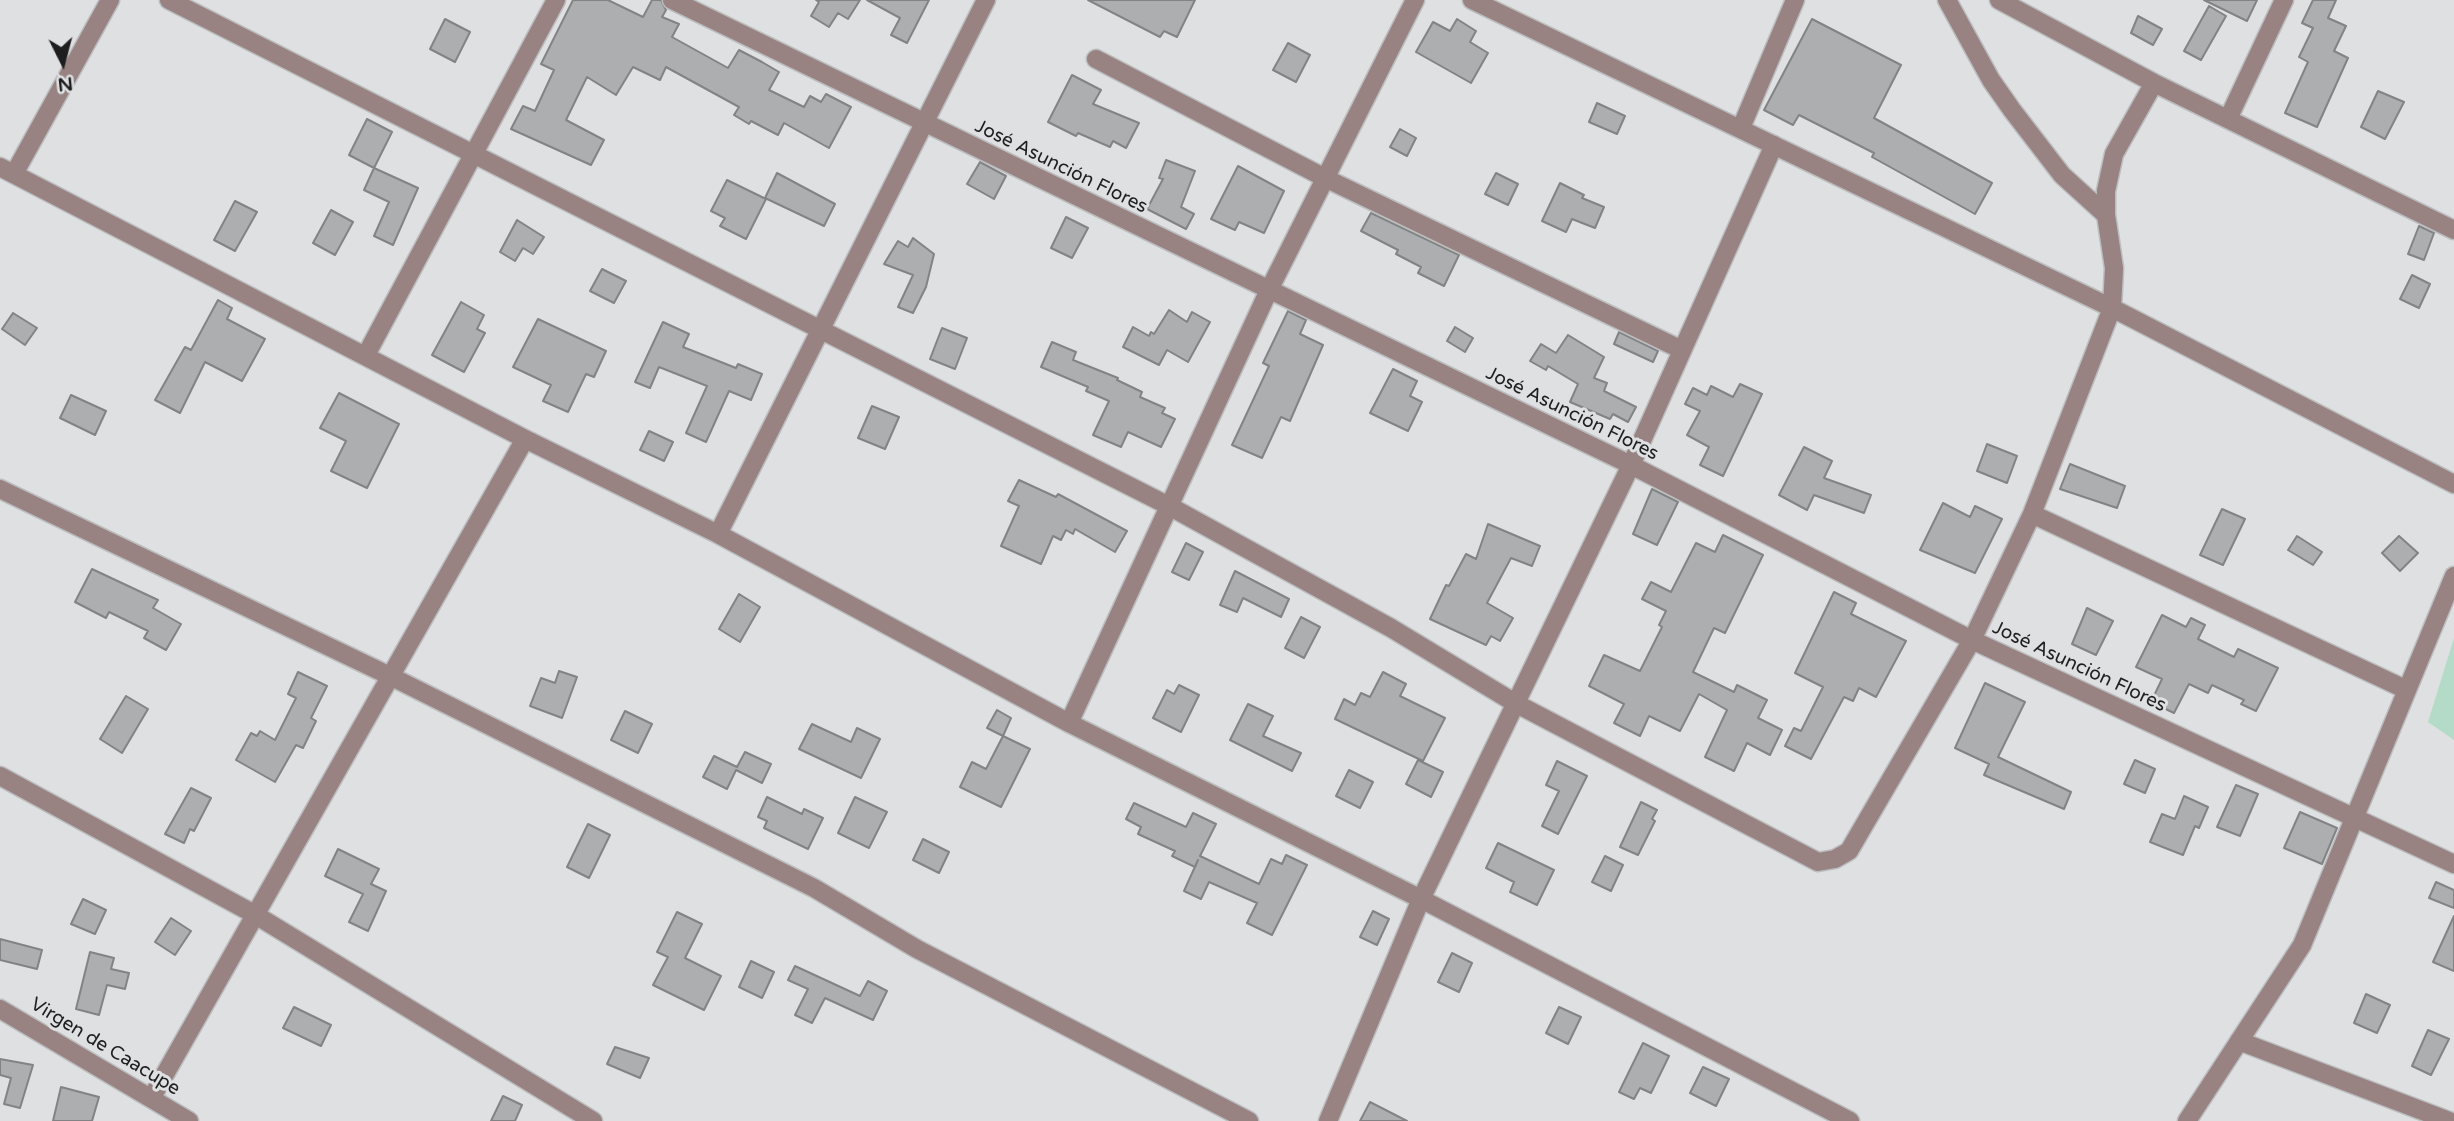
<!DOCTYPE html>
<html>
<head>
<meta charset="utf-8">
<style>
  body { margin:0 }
  #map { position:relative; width:2454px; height:1121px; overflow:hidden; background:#dee0e2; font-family:"Varela Round",sans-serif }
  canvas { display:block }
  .north { position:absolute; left:28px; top:28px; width:70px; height:70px; -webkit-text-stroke:5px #dee0e2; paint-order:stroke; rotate:174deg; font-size:19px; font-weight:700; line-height:28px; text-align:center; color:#1e1e1f }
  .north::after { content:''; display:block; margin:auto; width:24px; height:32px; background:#1e1e1f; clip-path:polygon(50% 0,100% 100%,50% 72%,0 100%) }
</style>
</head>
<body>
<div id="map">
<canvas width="2454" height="1121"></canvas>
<div class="north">N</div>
</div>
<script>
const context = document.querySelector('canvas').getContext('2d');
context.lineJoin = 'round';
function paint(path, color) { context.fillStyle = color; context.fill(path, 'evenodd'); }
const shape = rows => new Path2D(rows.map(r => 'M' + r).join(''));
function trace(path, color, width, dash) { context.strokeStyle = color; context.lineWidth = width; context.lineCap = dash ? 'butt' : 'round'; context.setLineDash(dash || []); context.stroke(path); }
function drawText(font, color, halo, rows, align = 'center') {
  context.font = font + ' "Varela Round",sans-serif'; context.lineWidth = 6; context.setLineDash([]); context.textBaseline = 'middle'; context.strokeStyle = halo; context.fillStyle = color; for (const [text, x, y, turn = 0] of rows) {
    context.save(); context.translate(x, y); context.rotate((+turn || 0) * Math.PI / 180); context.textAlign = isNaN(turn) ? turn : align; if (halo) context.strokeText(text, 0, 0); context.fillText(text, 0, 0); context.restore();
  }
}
const green = shape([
  [2454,638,2454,740,2428,722]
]);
const building = shape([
  [573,0,608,0,643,17,652,0,661,0,666,10,662,17,679,24,672,37,728,68,739,50,762,62,779,72,769,90,804,107,810,96,821,102,826,94,851,107,829,148,784,123,778,135,751,121,749,124,734,115,739,107,666,67,660,80,633,67,616,95,587,77,566,120,604,140,591,165,511,129,523,106,535,111,554,70,541,64,573,0],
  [816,0,860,0,848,19,838,13,829,27,811,16,819,2,816,0],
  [867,0,929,0,907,43,891,35,900,18,867,0],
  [1088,0,1195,0,1177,37,1164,31,1160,37,1088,0],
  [2204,0,2257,0,2247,21,2204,0],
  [2313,0,2336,0,2328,18,2346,26,2334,51,2348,58,2317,127,2285,113,2308,62,2299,57,2313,28,2302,23,2313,0],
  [2209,6,2226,16,2201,60,2184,51,2209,6],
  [2138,16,2162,29,2153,45,2131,33,2138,16],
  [445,19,470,32,455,62,430,49,445,19],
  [1457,19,1476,31,1470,42,1488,53,1471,83,1416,52,1433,22,1450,31,1457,19],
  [1812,19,1901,65,1874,118,1992,183,1975,214,1872,157,1874,153,1799,115,1793,125,1764,110,1812,19],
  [1288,43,1310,55,1296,82,1273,70,1288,43],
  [1072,75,1101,90,1093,104,1139,123,1126,148,1113,141,1110,147,1078,133,1076,136,1048,122,1072,75],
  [2378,91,2404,102,2385,139,2361,127,2378,91],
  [1597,103,1625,116,1617,134,1589,122,1597,103],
  [367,119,392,132,374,168,349,155,367,119],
  [1400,129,1416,138,1407,156,1390,147,1400,129],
  [1166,160,1195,171,1181,207,1194,214,1186,229,1147,209,1163,179,1159,178,1166,160],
  [980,162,1006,176,994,199,967,184,980,162],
  [1238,166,1284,191,1264,233,1239,222,1235,230,1211,219,1238,166],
  [374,168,418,188,393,245,374,236,389,202,364,190,374,168],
  [777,173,835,204,824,226,765,198,777,173],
  [1496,173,1518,184,1508,205,1485,194,1496,173],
  [727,180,766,199,746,239,720,226,725,218,711,211,727,180],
  [1560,183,1584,195,1582,198,1604,207,1595,228,1572,219,1566,232,1542,221,1560,183],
  [235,201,257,212,235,251,214,240,235,201],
  [331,210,353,222,335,255,313,243,331,210],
  [1371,213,1459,255,1444,286,1418,273,1421,267,1396,254,1398,250,1361,231,1371,213],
  [1066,217,1088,228,1072,258,1051,248,1066,217],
  [517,220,544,237,533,254,523,248,515,261,500,252,517,220],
  [2419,226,2434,233,2424,260,2408,254,2419,226],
  [913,238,934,254,926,287,913,313,898,307,913,275,884,264,898,241,908,247,913,238],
  [602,269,626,281,614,303,590,291,602,269],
  [2412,275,2430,284,2419,308,2400,299,2412,275],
  [218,300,232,308,227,319,265,339,242,381,205,362,180,413,155,400,185,347,191,350,218,300],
  [461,302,484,315,477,329,485,333,464,372,432,355,461,302],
  [1169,310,1187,322,1192,312,1210,322,1188,362,1167,350,1159,365,1123,347,1133,327,1149,336,1151,332,1154,334,1169,310],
  [1288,311,1306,320,1300,334,1323,345,1290,421,1281,417,1262,458,1232,445,1269,366,1263,363,1288,311],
  [13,313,37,328,25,345,2,329,13,313],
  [538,319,606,351,594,377,586,374,568,412,543,401,551,385,513,367,538,319],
  [663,322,689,334,683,347,736,368,738,364,762,374,751,400,729,391,706,442,686,433,707,386,659,367,650,388,635,382,663,322],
  [1455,327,1473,338,1465,352,1447,341,1455,327],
  [942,328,967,338,955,369,930,359,942,328],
  [1619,332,1658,351,1653,362,1614,344,1619,332],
  [1568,335,1604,357,1594,378,1607,383,1604,391,1636,407,1628,422,1613,414,1610,419,1570,402,1578,384,1548,366,1546,370,1530,361,1541,344,1556,353,1568,335],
  [1052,342,1076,352,1073,360,1118,378,1117,380,1142,392,1140,397,1165,408,1162,413,1175,419,1161,447,1128,432,1121,447,1093,435,1109,401,1086,391,1088,387,1041,367,1052,342],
  [1393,369,1417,381,1410,396,1422,402,1408,431,1370,413,1393,369],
  [1740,384,1762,394,1723,476,1700,465,1709,447,1687,435,1700,411,1685,404,1693,388,1707,395,1711,386,1733,397,1740,384],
  [339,393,399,424,367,488,331,471,346,441,320,428,339,393],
  [71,395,106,411,95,435,60,418,71,395],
  [872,406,899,417,885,449,858,438,872,406],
  [649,431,673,442,664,461,640,450,649,431],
  [1987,444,2017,456,2007,483,1977,471,1987,444],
  [1804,447,1832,461,1824,478,1871,495,1864,513,1814,495,1807,510,1779,495,1804,447],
  [2070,464,2125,486,2117,508,2060,489,2070,464],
  [1019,480,1056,497,1058,494,1127,531,1115,552,1075,529,1073,534,1066,530,1061,540,1053,536,1041,564,1001,546,1019,506,1008,501,1019,480],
  [1652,489,1678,502,1657,545,1633,534,1652,489],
  [1943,503,1970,517,1975,506,2002,519,1975,573,1920,550,1943,503],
  [2222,509,2245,519,2223,565,2200,555,2222,509],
  [1488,524,1540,546,1532,566,1511,558,1487,603,1513,618,1500,641,1491,636,1486,645,1430,619,1446,585,1449,586,1466,554,1476,559,1488,524],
  [1723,535,1763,555,1725,633,1714,628,1693,672,1734,692,1737,685,1767,700,1758,718,1782,730,1770,755,1747,743,1734,771,1705,757,1727,710,1699,694,1680,731,1649,716,1640,736,1614,723,1624,704,1589,686,1604,655,1640,671,1662,627,1659,625,1666,611,1642,599,1651,582,1671,592,1696,543,1715,552,1723,535],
  [2297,536,2322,552,2313,565,2288,550,2297,536],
  [2399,536,2418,553,2400,571,2382,553,2399,536],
  [1186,543,1203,552,1189,580,1172,572,1186,543],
  [92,569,158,600,153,608,181,624,166,650,144,638,148,631,109,612,106,618,75,602,92,569],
  [1235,571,1289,599,1281,617,1243,598,1237,612,1220,605,1235,571],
  [1834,592,1856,603,1851,614,1906,641,1876,697,1859,688,1853,701,1844,697,1811,759,1785,746,1794,728,1801,731,1823,687,1795,673,1834,592],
  [739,594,760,607,740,642,719,629,739,594],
  [2087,608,2113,621,2096,655,2072,644,2087,608],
  [2162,615,2186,627,2191,618,2205,625,2198,639,2234,657,2238,649,2278,668,2256,711,2241,704,2244,700,2212,685,2208,693,2189,684,2174,713,2151,702,2162,679,2136,667,2162,615],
  [1301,617,1320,627,1304,658,1285,648,1301,617],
  [559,671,577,677,562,718,530,706,541,678,555,683,559,671],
  [298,672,327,686,311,718,316,721,303,748,296,745,275,782,236,760,251,733,257,736,260,731,275,740,296,698,288,694,298,672],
  [1383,672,1406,684,1400,696,1445,718,1423,761,1335,719,1344,699,1355,705,1361,693,1370,697,1383,672],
  [1985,683,2025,702,1998,757,2071,792,2064,809,1984,775,1989,764,1955,748,1985,683],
  [1179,685,1199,695,1181,732,1153,718,1167,690,1174,694,1179,685],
  [126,696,148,709,122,753,100,739,126,696],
  [1248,704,1273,716,1263,736,1301,753,1292,771,1230,740,1248,704],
  [997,710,1011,718,1003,736,987,728,997,710],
  [625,711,652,724,638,753,611,740,625,711],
  [812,724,851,742,857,728,880,739,861,778,799,749,812,724],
  [1003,736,1030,749,1001,807,960,787,972,762,986,769,1003,736],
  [745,752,771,764,762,783,736,770,727,789,703,777,714,756,737,767,745,752],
  [1418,760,1443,772,1431,797,1406,784,1418,760],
  [2135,760,2155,769,2145,793,2124,784,2135,760],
  [1557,761,1587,776,1558,834,1542,826,1559,791,1546,785,1557,761],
  [1349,770,1373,782,1360,808,1336,796,1349,770],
  [2236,785,2258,794,2240,836,2217,827,2236,785],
  [191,788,211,798,194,831,190,829,184,843,165,834,191,788],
  [2184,796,2208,807,2199,828,2195,826,2183,855,2150,842,2162,814,2175,819,2184,796],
  [767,797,802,814,804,809,823,818,808,849,764,828,767,821,758,817,767,797],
  [855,797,887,812,869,848,838,833,855,797],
  [1641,802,1657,810,1652,819,1655,821,1638,855,1620,847,1641,802],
  [1134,803,1186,827,1193,813,1216,824,1200,856,1259,884,1271,859,1282,864,1286,855,1307,865,1272,935,1247,923,1257,903,1209,882,1201,899,1184,891,1198,860,1195,867,1172,856,1175,851,1138,834,1141,827,1126,819,1134,803],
  [2300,812,2337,828,2322,864,2284,848,2300,812],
  [588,824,610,835,589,878,567,867,588,824],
  [923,839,949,852,939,873,913,860,923,839],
  [1498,843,1554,870,1537,905,1510,892,1514,882,1486,868,1498,843],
  [338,849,379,869,371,884,386,891,368,931,349,922,363,894,325,876,338,849],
  [1605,856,1623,865,1611,891,1592,882,1605,856],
  [2436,882,2454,890,2454,908,2429,898,2436,882],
  [83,899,106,910,95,934,71,924,83,899],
  [1373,911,1389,919,1377,945,1360,937,1373,911],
  [677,912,702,924,685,958,721,976,704,1010,653,985,668,957,657,952,677,912],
  [2454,916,2454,971,2433,962,2454,916],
  [171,918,191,931,175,955,155,942,171,918],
  [0,939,42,950,37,969,0,960,0,939],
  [90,952,114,958,111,969,129,973,125,989,107,985,99,1015,76,1009,90,952],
  [1452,953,1472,963,1459,992,1438,982,1452,953],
  [751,961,774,972,762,998,739,987,751,961],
  [795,966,860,996,868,981,887,991,873,1020,825,998,812,1023,795,1015,808,989,788,980,795,966],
  [2366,994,2390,1005,2377,1033,2354,1023,2366,994],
  [294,1007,331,1025,321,1046,283,1028,294,1007],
  [1559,1007,1581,1017,1568,1044,1546,1033,1559,1007],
  [2428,1030,2449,1039,2431,1075,2412,1066,2428,1030],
  [1643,1043,1669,1056,1651,1093,1640,1088,1634,1099,1619,1092,1643,1043],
  [615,1047,649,1058,640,1078,607,1064,615,1047],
  [0,1059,33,1065,20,1108,4,1104,11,1078,0,1075,0,1059],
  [1703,1067,1729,1079,1716,1106,1690,1093,1703,1067],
  [61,1087,99,1097,92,1121,53,1121,61,1087],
  [503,1096,522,1105,515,1121,491,1121,503,1096],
  [1370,1102,1407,1121,1360,1121,1370,1102]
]);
const minor = shape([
  [169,0,1169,506,1391,628,1515,703,1818,862,1835,859,1849,851,1972,640,2032,514,2112,308,2114,268,2106,215,2062,175,2012,110,1991,80,1947,0],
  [1472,0,2112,308,2454,484],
  [1999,0,2154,83,2454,230],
  [1096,59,1327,179,1682,350],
  [2228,119,2284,0],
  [1741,128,1795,0],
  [0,167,525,439,718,534,1069,723,1421,899,1631,465,1774,145],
  [14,174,110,0],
  [2106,215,2106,191,2114,154,2154,83],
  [366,355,556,0],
  [0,489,390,676,814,888,917,949,1249,1121],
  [2032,514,2407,690],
  [718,534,986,0],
  [1069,723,1269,290,1415,0],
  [0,776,254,914,593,1121],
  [0,1009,189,1121],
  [2239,1041,2449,1121],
  [152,1097,525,439],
  [1328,1121,1421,899,1850,1121],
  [2187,1121,2302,945,2454,576]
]);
const tertiary = shape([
  [672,0,1631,465,1972,640,2454,864]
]);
const streetNames = [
  ["José Asunción Flores",1061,167,26],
  ["José Asunción Flores",1572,414,26],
  ["José Asunción Flores",2079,667,25],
  ["Virgen de Caacupe",105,1047,31]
];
paint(green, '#b3dbc7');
paint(building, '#acaeb0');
trace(building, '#828385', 2);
trace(minor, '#bbbdbf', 21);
trace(tertiary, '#bbbdbf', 21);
trace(minor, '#988282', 18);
trace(tertiary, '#988282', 18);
drawText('19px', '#1e1e1f', '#dee0e2', streetNames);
</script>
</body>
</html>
